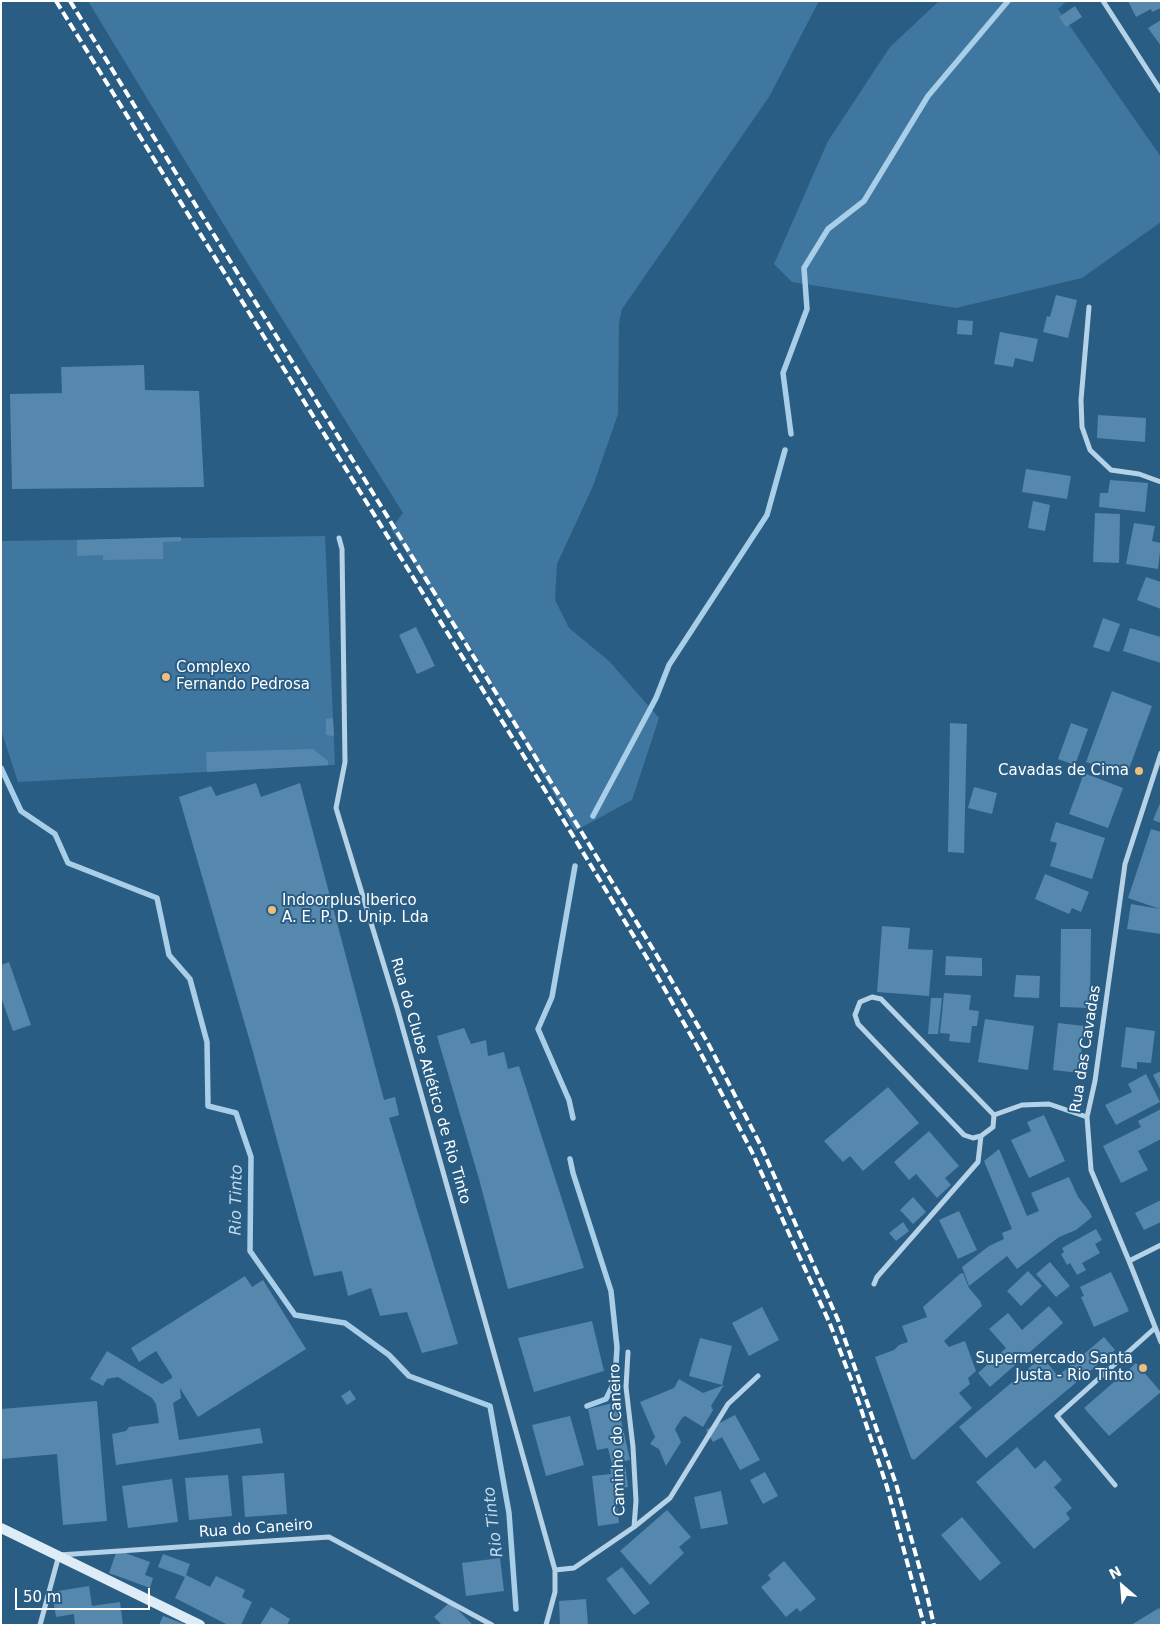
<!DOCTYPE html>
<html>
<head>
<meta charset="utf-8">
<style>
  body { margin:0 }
  #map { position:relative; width:1162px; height:1626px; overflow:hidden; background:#2a5d84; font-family:"DejaVu Sans",sans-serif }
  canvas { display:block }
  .frame { position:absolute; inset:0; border:2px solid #fff; pointer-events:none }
  .north { position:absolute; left:1097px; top:1561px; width:50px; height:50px; -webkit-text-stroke:4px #2a5d84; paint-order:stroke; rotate:333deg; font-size:14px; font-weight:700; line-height:20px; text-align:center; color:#fff }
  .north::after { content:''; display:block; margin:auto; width:18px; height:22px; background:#fff; clip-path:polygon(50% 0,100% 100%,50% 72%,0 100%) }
  .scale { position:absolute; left:15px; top:1588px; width:135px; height:22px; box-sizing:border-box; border:2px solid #fff; border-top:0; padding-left:6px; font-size:15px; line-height:18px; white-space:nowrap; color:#fff; -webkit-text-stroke:4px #2a5d84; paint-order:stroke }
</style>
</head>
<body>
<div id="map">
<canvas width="1162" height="1626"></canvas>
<div class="frame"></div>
<div class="north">N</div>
<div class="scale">50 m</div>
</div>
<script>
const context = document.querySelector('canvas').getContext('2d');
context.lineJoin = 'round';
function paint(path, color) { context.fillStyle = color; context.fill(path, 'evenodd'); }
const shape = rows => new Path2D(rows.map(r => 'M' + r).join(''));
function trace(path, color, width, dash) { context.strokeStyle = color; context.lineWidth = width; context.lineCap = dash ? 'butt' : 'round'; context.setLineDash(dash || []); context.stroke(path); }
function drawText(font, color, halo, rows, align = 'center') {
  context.font = font + ' "DejaVu Sans",sans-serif'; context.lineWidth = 4; context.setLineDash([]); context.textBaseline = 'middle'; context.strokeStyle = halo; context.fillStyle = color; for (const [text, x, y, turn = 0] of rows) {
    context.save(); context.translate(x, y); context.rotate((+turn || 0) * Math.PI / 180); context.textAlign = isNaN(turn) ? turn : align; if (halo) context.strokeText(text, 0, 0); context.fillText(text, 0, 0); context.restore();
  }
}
const green = shape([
  [88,1,819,1,769,97,622,309,619,323,618,414,593,486,557,564,555,600,569,628,609,661,659,718,632,800,575,831,469,644,465,642,391,529,403,513,238,248],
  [939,1,1067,1,1058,9,1161,157,1161,222,1082,278,956,308,792,282,774,264,828,141,890,47],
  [325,536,335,765,18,782,1,730,1,541]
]);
const stream = shape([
  [791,434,783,373,807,309,804,268,828,229,864,201,928,96,1008,1],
  [1,768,21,811,55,834,68,863,157,898,169,955,190,979,207,1042,208,1106,236,1113,251,1157,250,1251,295,1315,345,1323,389,1355,409,1376,490,1406,509,1513,516,1609],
  [593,816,656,698,669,665,767,515,785,450],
  [573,1118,569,1100,538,1029,552,997,575,866],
  [570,1159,573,1173,611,1291,617,1347,615,1381,606,1399,587,1406]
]);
const building = shape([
  [1128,1,1161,1,1161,8,1152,12,1151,9,1136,17],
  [1075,6,1082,17,1066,27,1059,17],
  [1161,20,1161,46,1148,28],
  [1056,295,1077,300,1068,338,1043,332,1047,316,1050,317],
  [958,320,973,321,972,335,957,334],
  [1000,332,1038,339,1033,362,1015,358,1013,367,994,364],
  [144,365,145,390,199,391,204,487,12,489,10,394,62,393,61,367],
  [1098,415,1146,418,1145,442,1097,438],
  [1026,469,1071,476,1067,499,1022,492],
  [1110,480,1148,483,1145,512,1099,507,1100,493,1108,493],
  [1033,501,1050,505,1045,531,1028,528],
  [1095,513,1120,514,1119,563,1093,562],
  [1134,523,1155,526,1152,541,1161,543,1158,569,1126,564],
  [181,537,181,541,163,542,163,559,103,560,103,555,77,556,77,540],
  [1146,577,1161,582,1161,609,1137,600],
  [1103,618,1120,624,1109,652,1093,647],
  [416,627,435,666,417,674,399,635],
  [1130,628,1161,637,1161,663,1123,651],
  [1112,691,1152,706,1126,777,1086,762],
  [333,718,334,736,326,735,326,719],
  [950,723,967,724,964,853,948,852],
  [1071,723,1088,729,1075,765,1058,759],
  [313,749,328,761,328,765,207,772,206,752],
  [1084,773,1123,788,1108,828,1069,814],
  [256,783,261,797,300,783,384,1100,395,1097,399,1115,389,1118,458,1344,422,1353,407,1312,380,1316,371,1288,348,1296,342,1271,314,1276,253,1052,179,797,211,786,216,796],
  [974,787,997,793,992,814,968,808],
  [1161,801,1161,823,1153,820],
  [1056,822,1105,838,1092,879,1050,866,1057,843,1050,841],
  [1151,829,1161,832,1161,934,1127,929,1131,904,1160,909,1128,898],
  [1045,874,1089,892,1081,912,1072,908,1069,914,1035,899],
  [882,926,910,928,908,949,933,950,929,996,877,992],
  [1061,929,1091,929,1090,1008,1060,1007],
  [946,956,982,958,982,976,945,975],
  [9,962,31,1025,13,1031,1,997,1,965],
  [1016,975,1040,976,1039,998,1014,997],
  [944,993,971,995,969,1010,979,1011,977,1026,972,1026,970,1043,949,1041,950,1034,940,1033],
  [931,998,942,998,938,1034,928,1034],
  [985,1019,1034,1026,1028,1070,978,1062],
  [1058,1023,1084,1026,1079,1073,1053,1070],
  [1126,1027,1155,1031,1151,1063,1137,1062,1137,1069,1121,1067],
  [464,1028,471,1044,486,1040,488,1056,504,1052,508,1069,519,1066,584,1268,508,1289,479,1179,437,1036],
  [1161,1071,1161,1091,1153,1075],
  [1146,1074,1160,1102,1116,1125,1105,1105,1132,1092,1128,1084],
  [888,1087,919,1123,863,1171,850,1156,843,1162,824,1141],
  [1161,1109,1161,1139,1138,1151,1148,1170,1121,1183,1103,1146,1141,1127,1138,1121],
  [1044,1115,1065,1161,1029,1178,1011,1140,1031,1131,1027,1122],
  [929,1131,959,1166,945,1178,951,1185,937,1198,916,1174,909,1180,894,1162],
  [999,1149,1027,1216,1039,1211,1031,1193,1069,1177,1078,1197,1089,1211,1092,1217,1076,1230,1059,1237,1017,1269,1007,1256,969,1286,962,1267,989,1246,1004,1239,1002,1233,1012,1229,984,1161],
  [913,1197,926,1212,913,1224,900,1210],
  [1161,1200,1161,1222,1144,1230,1135,1213],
  [959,1211,977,1250,958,1259,939,1220],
  [903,1222,909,1231,896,1241,889,1233],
  [1096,1229,1102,1240,1095,1244,1100,1253,1082,1263,1086,1270,1077,1275,1070,1263,1067,1265,1061,1254,1064,1252,1062,1248],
  [1050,1262,1070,1286,1056,1297,1036,1274],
  [1028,1271,1042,1286,1021,1306,1007,1291],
  [1111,1272,1129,1311,1094,1327,1081,1297,1084,1296,1080,1287],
  [963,1273,969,1288,980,1301,982,1306,944,1341,949,1347,965,1341,976,1371,968,1378,970,1384,959,1393,972,1408,914,1460,911,1458,875,1357,894,1350,899,1345,908,1342,902,1326,927,1317,923,1307,960,1274],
  [245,1276,252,1287,263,1280,306,1349,198,1417,180,1388,181,1398,173,1403,179,1440,260,1428,263,1443,116,1465,112,1434,126,1431,129,1427,159,1423,156,1404,152,1398,118,1377,107,1379,103,1386,90,1379,107,1351,162,1384,172,1378,172,1376,156,1351,139,1362,131,1348],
  [1049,1306,1063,1323,990,1387,978,1373,1006,1348,989,1329,1008,1313,1022,1330],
  [762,1307,779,1340,749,1356,732,1323],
  [592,1321,604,1371,534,1392,518,1338],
  [1104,1337,1115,1350,986,1458,959,1427,1042,1357,1058,1376],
  [700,1338,732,1346,722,1385,689,1376],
  [1136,1363,1161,1392,1109,1436,1084,1408],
  [679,1379,703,1393,724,1385,711,1406,713,1410,703,1427,685,1416,682,1418,675,1429,681,1442,666,1466,659,1449,650,1444,655,1437,640,1402,674,1388],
  [350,1390,356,1399,347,1405,341,1396],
  [97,1401,107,1521,63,1525,57,1454,1,1459,1,1409],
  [617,1402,630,1460,612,1464,608,1448,597,1450,588,1409],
  [735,1415,760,1460,740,1470,722,1437,713,1442,706,1430],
  [570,1416,584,1465,546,1476,532,1425],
  [1017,1447,1035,1469,1045,1460,1062,1480,1054,1487,1072,1508,1066,1513,1070,1519,1034,1549,976,1482],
  [625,1466,628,1487,615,1489,619,1523,598,1526,592,1476,611,1474,610,1468],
  [765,1472,778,1496,763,1504,750,1480],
  [284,1473,287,1514,245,1517,242,1476],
  [228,1475,232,1516,189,1520,185,1478],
  [172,1479,178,1522,128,1528,122,1486],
  [721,1491,728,1524,701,1529,694,1497],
  [667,1510,691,1537,679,1547,684,1553,650,1585,620,1551],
  [962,1517,1001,1563,980,1581,941,1535],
  [117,1550,150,1562,145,1575,153,1578,150,1588,109,1573],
  [163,1554,190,1564,186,1575,210,1587,216,1576,245,1590,242,1597,252,1602,241,1625,228,1625,175,1598,185,1577,158,1567],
  [500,1558,504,1591,466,1596,462,1563],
  [784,1561,816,1599,800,1612,797,1608,786,1617,761,1587,771,1579,768,1575],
  [622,1567,650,1603,634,1615,606,1579],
  [89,1586,92,1606,120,1602,123,1625,75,1625,74,1614,56,1617,52,1592],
  [586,1599,588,1625,560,1625,559,1601],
  [450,1602,473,1625,442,1625,434,1617],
  [271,1607,290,1619,287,1625,260,1625],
  [1159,1608,1161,1611,1161,1625,1131,1625],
  [163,1616,187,1625,159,1625]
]);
const street = shape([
  [1103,1,1161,91],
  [1089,307,1081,400,1082,427,1090,450,1111,470,1139,474,1161,482],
  [339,538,342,549,345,762,336,808,397,1008,555,1570,555,1592,546,1625],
  [1161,753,1125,864,1095,1081,1087,1117,1091,1170,1129,1261,1161,1342],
  [994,1115,993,1127,981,1136,973,1138,964,1135,858,1024,855,1015,860,1002,872,997,881,999,994,1115,1022,1105,1049,1104,1087,1117],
  [1129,1261,1161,1245],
  [874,1284,877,1277,978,1162,981,1136],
  [628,1352,626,1387,633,1447,636,1501,634,1527],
  [1115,1485,1057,1416,1155,1328],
  [555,1570,574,1568,634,1527,670,1498,728,1404,758,1376],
  [40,1625,59,1555,329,1537,492,1625]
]);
const secondary = shape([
  [1,1528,200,1625]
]);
const rail = shape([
  [56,1,564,821,647,958,698,1048,752,1152,830,1324,852,1382,887,1487,924,1625],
  [70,1,573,818,656,954,708,1043,761,1146,838,1320,896,1484,926,1591,934,1625]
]);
const markers = [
  [166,677,5,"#edbe7c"],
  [1139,771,5,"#edbe7c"],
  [272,910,5,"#edbe7c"],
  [1143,1368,5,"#edbe7c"]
];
const poiNames = [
  ["Complexo",176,668],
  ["Fernando Pedrosa",176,685],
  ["Cavadas de Cima",1129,771,"right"],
  ["Indoorplus Iberico",282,901],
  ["A. E. P. D. Unip. Lda",282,918],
  ["Supermercado Santa",1133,1359,"right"],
  ["Justa - Rio Tinto",1133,1376,"right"]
];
const streetNames = [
  ["Rua das Cavadas",1086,1049,-81],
  ["Rua do Clube Atlético de Rio Tinto",430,1081,74],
  ["Caminho do Caneiro",618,1440,-92],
  ["Rua do Caneiro",256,1529,-4]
];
const waterNames = [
  ["Rio Tinto",237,1200,-89],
  ["Rio Tinto",494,1522,-97]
];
paint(green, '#3f77a0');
trace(stream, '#a9cee7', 5.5);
paint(building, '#5688ae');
trace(street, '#b5d2e7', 5);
trace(secondary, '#deecf7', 10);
trace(rail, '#fff', 4, [9, 4]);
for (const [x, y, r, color] of markers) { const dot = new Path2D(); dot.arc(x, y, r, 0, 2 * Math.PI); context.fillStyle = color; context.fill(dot); trace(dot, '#2a5d84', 2); }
drawText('15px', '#fff', '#2a5d84', poiNames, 'left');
drawText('15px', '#fff', '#2a5d84', streetNames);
drawText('italic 16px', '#c0dbee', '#2a5d84', waterNames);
</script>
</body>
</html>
